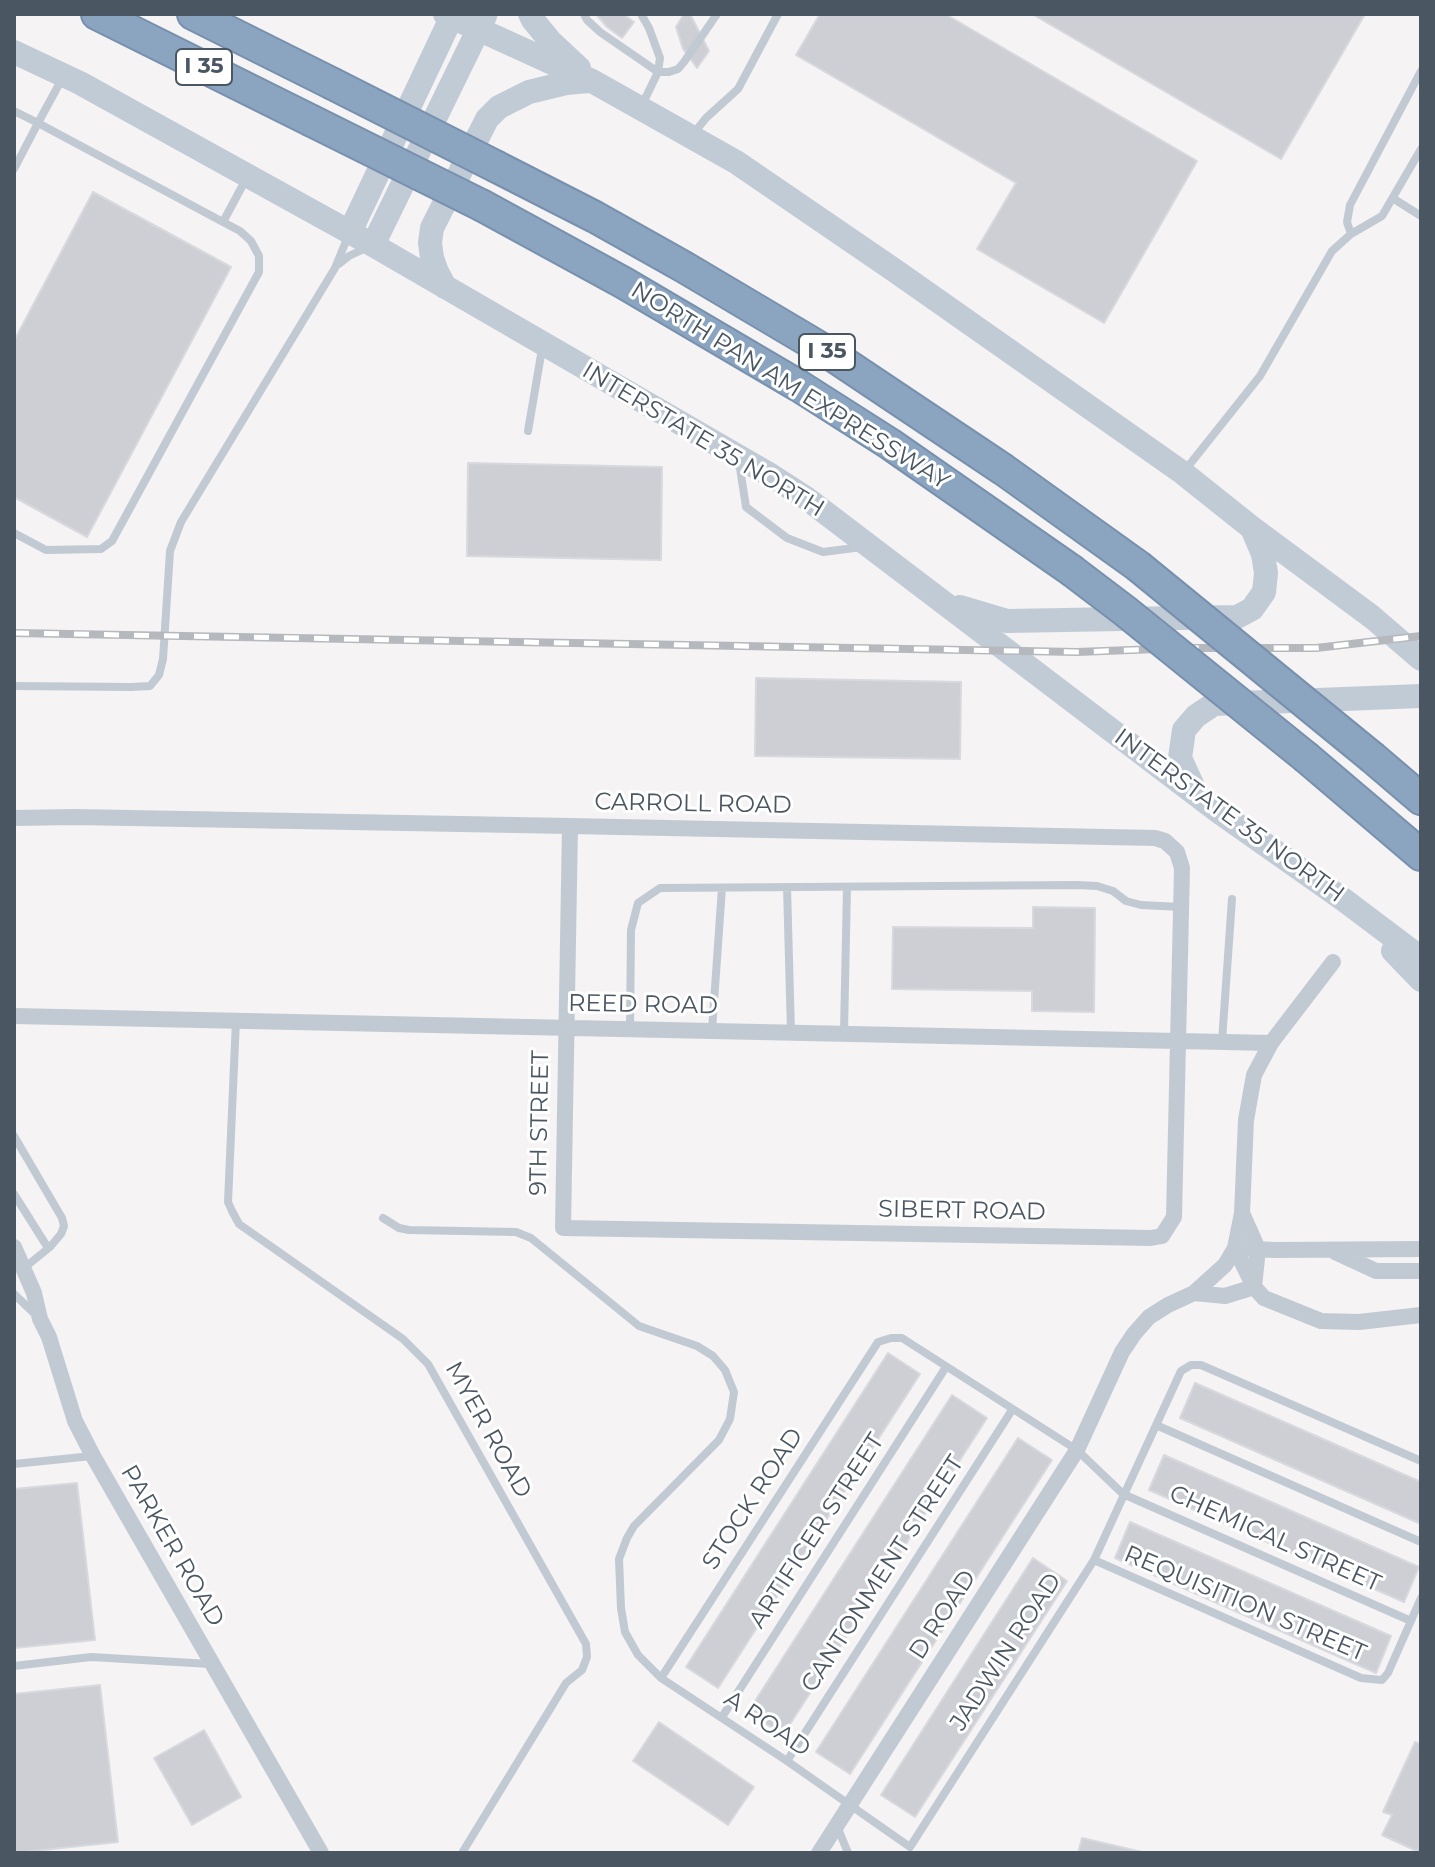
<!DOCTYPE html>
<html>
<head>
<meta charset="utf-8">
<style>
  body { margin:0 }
  #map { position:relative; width:1435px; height:1867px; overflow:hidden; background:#f5f3f3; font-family:Montserrat,sans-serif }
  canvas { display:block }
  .frame { position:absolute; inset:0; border:16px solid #4a5661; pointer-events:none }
</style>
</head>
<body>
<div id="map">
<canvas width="1435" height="1867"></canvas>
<div class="frame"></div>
</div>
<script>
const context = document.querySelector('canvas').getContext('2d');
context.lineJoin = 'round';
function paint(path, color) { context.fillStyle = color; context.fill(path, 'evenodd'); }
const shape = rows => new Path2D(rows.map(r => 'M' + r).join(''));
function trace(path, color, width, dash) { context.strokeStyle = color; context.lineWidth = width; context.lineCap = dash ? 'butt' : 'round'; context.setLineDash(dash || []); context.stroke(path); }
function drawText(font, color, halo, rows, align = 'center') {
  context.font = font + ' Montserrat,sans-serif'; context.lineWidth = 6; context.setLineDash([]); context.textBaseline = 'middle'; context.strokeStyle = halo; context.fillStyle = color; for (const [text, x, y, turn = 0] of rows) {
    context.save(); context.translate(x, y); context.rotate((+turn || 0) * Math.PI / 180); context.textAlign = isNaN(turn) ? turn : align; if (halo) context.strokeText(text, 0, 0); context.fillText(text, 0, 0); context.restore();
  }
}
const building = shape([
  [596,14,623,14,634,22,622,38,607,27,596,14],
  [684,14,690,14,709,51,697,68,683,49,676,27,684,14],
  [820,14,945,14,1197,161,1104,323,977,249,1016,183,796,55,820,14],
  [1032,14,1365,14,1281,159,1032,14],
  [93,192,231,267,87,537,14,497,14,341,93,192],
  [468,463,662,467,661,560,467,556,468,463],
  [756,678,961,682,960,759,755,756,756,678],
  [1033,907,1095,908,1094,1012,1032,1011,1032,991,892,989,893,927,1033,928,1033,907],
  [888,1353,920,1374,718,1688,686,1667,888,1353],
  [1195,1383,1421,1482,1421,1524,1180,1418,1195,1383],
  [952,1395,987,1418,783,1735,748,1712,952,1395],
  [1018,1438,1052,1460,850,1774,816,1752,1018,1438],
  [1164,1455,1419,1567,1404,1602,1149,1490,1164,1455],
  [77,1483,95,1640,14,1648,14,1489,77,1483],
  [1130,1522,1391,1636,1376,1673,1115,1558,1130,1522],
  [1033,1558,1067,1581,915,1817,881,1795,1033,1558],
  [100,1685,118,1842,14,1853,14,1694,100,1685],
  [659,1722,754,1787,728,1825,633,1761,659,1722],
  [204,1730,241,1797,192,1825,154,1758,204,1730],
  [1415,1742,1420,1744,1421,1742,1421,1853,1382,1835,1392,1815,1383,1812,1415,1742],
  [1082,1838,1146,1853,1078,1853,1082,1838]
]);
const lane = shape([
  [584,14,587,20,600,32,658,72,669,72,678,69,684,62,717,14],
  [641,14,649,28,660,58,658,72,642,105],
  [63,77,38,123,223,222,246,179],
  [14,111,38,123,14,169],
  [694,133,706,118,738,89,778,14],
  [1394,199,1421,216],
  [1351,234,1347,222,1350,205,1421,71],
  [339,264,349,256,368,247],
  [528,431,542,349],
  [739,462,746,507,787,538,823,552,862,547],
  [1186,469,1260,376,1332,251,1351,234,1382,216,1421,149],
  [14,533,46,550,101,549,112,541,259,272,259,256,251,241,240,231,223,222],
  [14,686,131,687,150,686,159,675,163,659,170,551,181,522,335,268,349,234],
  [787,887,791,1032],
  [236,1020,228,1202,232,1211,239,1224,403,1339,428,1364,586,1644,587,1657,582,1670,566,1683,462,1853],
  [630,1029,631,930,638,903,660,888,1077,885,1097,886,1113,891,1126,901,1141,905,1181,907],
  [712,1030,722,888],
  [844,1033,847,887],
  [1222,1041,1232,899],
  [14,1136,62,1218,64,1226,61,1234,50,1247,24,1268],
  [14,1194,48,1248],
  [383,1218,399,1228,409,1230,516,1232,531,1238,639,1326,697,1346,713,1356,725,1370,734,1392,730,1419,719,1440,634,1526,627,1538,619,1559,621,1608,625,1632,638,1655,661,1678,787,1761,910,1847,1094,1560,1181,1371,1191,1365,1201,1365,1421,1461],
  [14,1294,37,1316],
  [1156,1425,1421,1542],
  [14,1464,92,1456],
  [1094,1560,1361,1678,1382,1680,1388,1673,1421,1598],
  [14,1666,91,1657,210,1664],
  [661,1678,878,1342,891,1338,902,1338,1077,1450,1123,1494,1411,1621],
  [722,1717,946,1367],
  [787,1761,1012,1410],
  [837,1826,848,1853]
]);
const street = shape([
  [14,818,75,817,570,826,1155,838,1165,841,1177,852,1182,868,1174,1217,1162,1236,1151,1238,563,1228,570,826],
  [14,1016,1271,1043],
  [14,1247,34,1293,40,1319,49,1337,75,1421,93,1456,321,1853],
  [1421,1249,1275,1250,1235,1248,1254,1287,1264,1298,1321,1321,1359,1322,1421,1315],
  [1335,1252,1376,1271,1421,1271],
  [1194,1293,1225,1296,1254,1287,1258,1249,1242,1213],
  [819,1853,1077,1450,1122,1352,1134,1334,1149,1317,1168,1305,1194,1293,1225,1265,1235,1248,1242,1213,1246,1120,1254,1075,1271,1043,1333,962]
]);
const secondary = shape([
  [445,14,592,81,736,162,894,270,1183,473,1252,528,1372,617,1421,659],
  [530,14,533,20,551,42,579,68],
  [14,52,80,83,373,245,772,476,806,498,1219,812,1344,900,1421,958],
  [350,232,453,14],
  [373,245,485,16],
  [445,287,437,272,432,258,430,243,432,228,487,119,499,107,529,92,566,83,589,81],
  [960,607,1007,621,1237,617,1252,609,1264,592,1266,573,1263,554,1252,528],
  [1196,793,1180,758,1184,730,1196,716,1214,704,1421,696],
  [1393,951,1421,980]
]);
const highway = shape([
  [97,14,310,120],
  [193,14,331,83],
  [497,167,595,217,684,267,829,353,1004,470,1138,566],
  [483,206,624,283,799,386,890,444,1071,570],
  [1307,758,1421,855],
  [1373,758,1421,799]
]);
const rail = shape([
  [14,633,1077,652,1185,648,1316,648,1421,636]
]);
const highwayBridge = shape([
  [331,83,497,167],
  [310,120,483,206],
  [1138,566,1373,758],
  [1071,570,1125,611,1307,758]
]);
const shields = [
  [204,67,56],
  [827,352,56]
];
const shieldNames = [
  ["I 35",204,67],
  ["I 35",827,352]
];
const streetNames = [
  ["NORTH PAN AM EXPRESSWAY",790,386,32],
  ["INTERSTATE 35 NORTH",703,440,31],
  ["CARROLL ROAD",693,804,1],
  ["INTERSTATE 35 NORTH",1229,816,36],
  ["REED ROAD",643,1005,1],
  ["9TH STREET",540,1123,-89],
  ["SIBERT ROAD",962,1211,1],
  ["MYER ROAD",488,1430,61],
  ["STOCK ROAD",753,1499,-57],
  ["ARTIFICER STREET",817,1531,-57],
  ["CHEMICAL STREET",1275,1539,24],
  ["PARKER ROAD",172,1546,60],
  ["CANTONMENT STREET",883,1574,-57],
  ["REQUISITION STREET",1245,1604,23],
  ["D ROAD",943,1615,-57],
  ["JADWIN ROAD",1006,1652,-57],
  ["A ROAD",767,1724,34]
];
paint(building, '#cdcfd5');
trace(building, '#d7d9de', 2);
trace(highway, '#7690ad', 34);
trace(lane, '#c1cad2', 8);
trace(street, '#c1cad2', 16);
trace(secondary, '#c1cbd6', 24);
trace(highway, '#8ba5c1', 30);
trace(rail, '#b5b8bd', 8);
trace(rail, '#fff', 5, [15]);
trace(highwayBridge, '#7690ad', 34, []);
trace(highwayBridge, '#8ba5c1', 30);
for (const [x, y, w] of shields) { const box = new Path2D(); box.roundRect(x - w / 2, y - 18, w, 36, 6); context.fillStyle = '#fff'; context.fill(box); trace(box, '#4a5661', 2); }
drawText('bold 22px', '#4a5661', null, shieldNames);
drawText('24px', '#4a5661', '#fff', streetNames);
</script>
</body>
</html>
